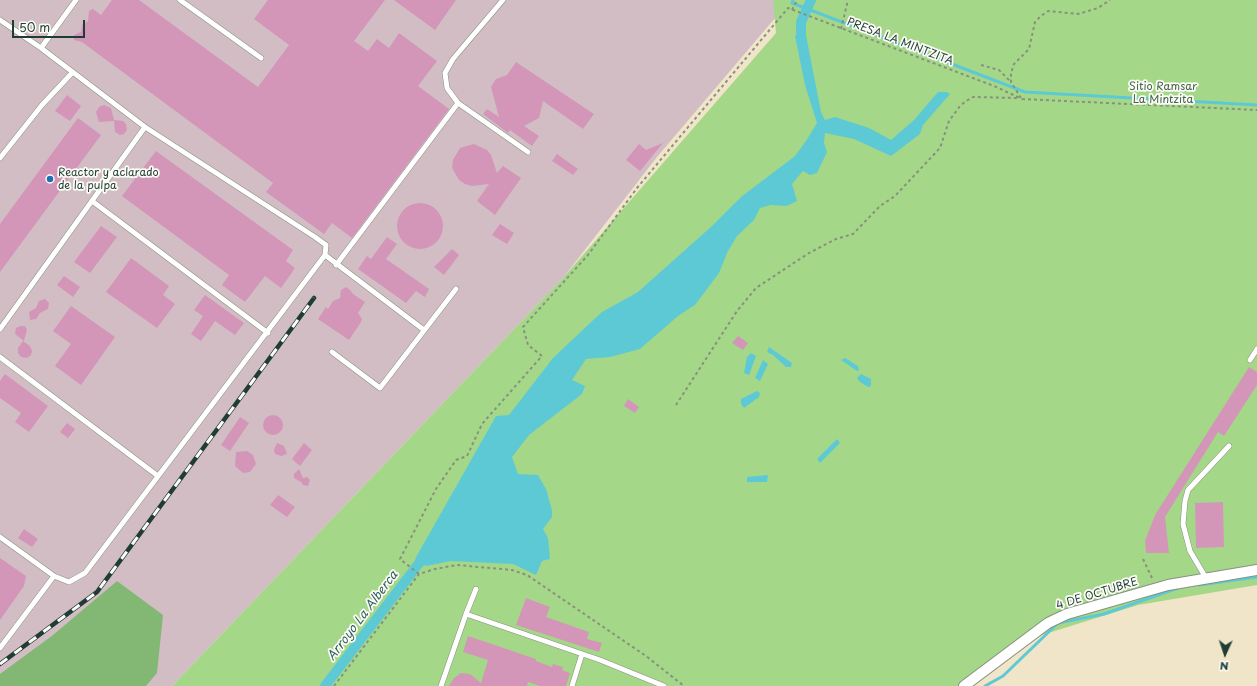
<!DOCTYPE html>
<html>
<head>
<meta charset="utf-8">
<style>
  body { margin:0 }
  #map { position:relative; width:1257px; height:686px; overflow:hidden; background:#f1e5c9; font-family:"Playpen Sans",sans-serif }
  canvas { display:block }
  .north { position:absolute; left:1205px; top:634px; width:40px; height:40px; -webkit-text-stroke:3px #fdfcf7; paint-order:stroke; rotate:183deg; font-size:11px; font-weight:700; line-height:16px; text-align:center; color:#1f3d34 }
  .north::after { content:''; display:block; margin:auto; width:14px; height:18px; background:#1f3d34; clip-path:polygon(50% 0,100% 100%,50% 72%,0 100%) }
  .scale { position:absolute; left:12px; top:20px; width:73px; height:18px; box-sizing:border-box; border:2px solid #1f3d34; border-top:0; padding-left:5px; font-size:12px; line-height:14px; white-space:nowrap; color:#1f3d34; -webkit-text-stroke:3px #fdfcf7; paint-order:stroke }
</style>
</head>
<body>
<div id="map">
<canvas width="1257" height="686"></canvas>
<div class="north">N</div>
<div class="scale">50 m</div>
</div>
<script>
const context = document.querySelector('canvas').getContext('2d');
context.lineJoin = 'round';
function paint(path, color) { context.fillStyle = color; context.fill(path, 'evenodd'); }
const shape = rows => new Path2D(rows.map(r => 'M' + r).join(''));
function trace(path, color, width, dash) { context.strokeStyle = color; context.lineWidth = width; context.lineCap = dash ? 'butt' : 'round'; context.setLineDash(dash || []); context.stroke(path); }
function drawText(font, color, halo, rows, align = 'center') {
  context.font = font + ' "Playpen Sans",sans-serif'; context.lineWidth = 3.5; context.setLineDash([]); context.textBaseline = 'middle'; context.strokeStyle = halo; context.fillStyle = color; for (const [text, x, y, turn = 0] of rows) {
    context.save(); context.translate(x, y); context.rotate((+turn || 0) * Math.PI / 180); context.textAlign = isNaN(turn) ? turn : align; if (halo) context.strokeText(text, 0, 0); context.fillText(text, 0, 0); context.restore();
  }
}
const industrial = shape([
  [0,0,779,0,781,11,657,157,563,278,172,686,0,686]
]);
const green = shape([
  [773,0,1257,0,1257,585,1138,605,1042,635,968,686,172,686,563,278,776,33]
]);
const forest = shape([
  [117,581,163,615,157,673,146,686,0,686,0,674,53,635]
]);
const water = shape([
  [805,30,821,112,825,120,835,117,869,128,891,140,914,120,938,92,947,92,950,94,923,125,920,134,891,156,854,139,825,133,824,143,827,152,817,173,810,175,803,171,792,184,797,201,787,206,771,205,760,208,754,220,737,236,728,251,719,273,695,305,678,316,640,349,610,357,586,359,572,380,585,386,582,394,529,435,512,457,518,474,538,475,546,489,552,510,552,517,543,529,548,538,550,559,542,561,536,575,513,564,451,561,426,566,415,559,496,416,509,415,553,358,588,325,602,312,638,292,712,226,741,197,795,156,806,141,817,123,805,85,795,36],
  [769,347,792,363,791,367,786,367,773,355,767,352],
  [751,353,756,356,749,375,744,373,747,357],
  [845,358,858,366,859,370,857,371,841,360],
  [763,360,768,364,760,381,755,378],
  [861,374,871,379,871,386,868,387,860,382,857,378],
  [757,391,760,393,759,397,744,408,741,404,741,399],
  [837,439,840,443,820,463,817,459],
  [768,475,767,482,747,482,747,477]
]);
const stream = shape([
  [793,0,792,3,1025,92,1257,105],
  [1199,585,1257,577],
  [985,686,1003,676,1058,623,1104,614,1178,588]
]);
const canal = shape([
  [801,33,801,22,811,0],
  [325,686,420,562]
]);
const building = shape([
  [112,0,139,0,258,87,289,45,254,19,268,0,385,0,354,41,368,51,377,39,389,48,399,33,437,61,418,86,449,109,352,238,332,223,324,234,266,192,273,183,82,42,74,40,74,35,81,32,82,25,88,21,89,11,93,9,101,15],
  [394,0,456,0,435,30],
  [516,62,594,114,583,129,543,101,539,118,524,126,539,136,532,146,510,130,508,133,483,114,487,109,499,117,491,87,496,79,507,75],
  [67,95,81,106,70,121,55,111],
  [104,105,111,108,114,120,123,121,126,124,127,130,124,134,120,135,115,132,114,121,99,122,96,112,99,107],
  [78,118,101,135,0,272,0,224],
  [663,143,640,171,626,160,639,144,646,150],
  [474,144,487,150,491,155,497,173,503,166,521,178,495,215,477,201,489,184,472,186,465,184,459,180,452,168,453,160,460,148],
  [156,151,293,250,286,261,295,268,281,288,265,276,245,302,222,285,229,275,122,196],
  [557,154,578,169,573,175,552,161],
  '397 226a23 23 0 1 1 46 0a23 23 0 1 1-46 0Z',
  [500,224,514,233,507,244,492,235],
  [101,226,117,237,90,273,74,262],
  [387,237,397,244,386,259,429,289,425,297,416,291,406,303,358,269,367,256,371,259],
  [452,249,459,255,444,275,434,267],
  [131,258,169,286,163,295,175,304,157,328,106,292],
  [64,276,80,287,73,297,57,285],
  [346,287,350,290,353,294,365,302,358,313,362,319,361,322,349,340,318,319,326,307,328,309,333,301,340,298,341,290],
  [205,295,244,323,235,335,215,321,201,341,191,334,203,316,194,310],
  [45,299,49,303,48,309,40,313,36,319,30,320,29,312,36,308,39,301],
  [71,306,115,337,81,385,55,366,71,344,53,331],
  [20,326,25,326,27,330,24,341,15,334,16,328],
  [738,336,748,343,743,350,732,343],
  [23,341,30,346,32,351,31,355,27,358,21,357,18,353,18,348],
  [1249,367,1257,372,1257,385,1224,436,1218,432,1165,517,1169,553,1146,553,1145,541,1155,515],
  [5,374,48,406,29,432,15,422,21,413,0,398,0,381],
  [628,399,639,407,635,413,624,406],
  '263 425a10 10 0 1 1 20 0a10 10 0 1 1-20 0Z',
  [240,417,249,423,230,451,221,445],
  [67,423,75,429,68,438,60,432],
  [277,443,284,446,287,454,281,456,275,454,274,450],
  [304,443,312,450,300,466,292,459],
  [247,451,253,455,256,464,250,472,243,473,235,466,236,452],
  [299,469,303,478,307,477,310,480,308,486,303,485,301,482,294,478,294,474],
  [278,495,295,507,287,517,270,505],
  [1223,502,1224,547,1196,548,1195,503],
  [24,529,38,539,32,547,18,538],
  [0,558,26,576,24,586,0,620],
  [526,598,550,607,546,617,589,632,587,639,602,643,599,652,516,625],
  [468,636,536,659,536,661,552,667,553,664,563,667,562,670,570,673,566,686,540,686,528,682,527,686,449,686,454,678,461,673,470,674,481,683,488,660,463,652]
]);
const path = shape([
  [792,10,797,0],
  [841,29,848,0],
  [981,65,999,70,1011,82],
  [1021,98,1011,82,1011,73,1014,64,1029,49,1035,22,1041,16,1048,11,1078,14,1098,8,1110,0],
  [1022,99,1257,110],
  [676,405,737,311,756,288,809,253,836,239,853,234,880,206,895,196,940,148,949,121,960,106,966,101,973,97,1018,98],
  [1143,559,1153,580],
  [419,574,400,559,436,489,456,460,467,456,482,424,542,356,528,345,523,327,588,255,637,188,788,8,994,86,1022,99],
  [334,686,419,574,435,569,457,565,512,570,527,575,646,656,684,686]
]);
const lane = shape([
  [180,0,261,58],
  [503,0,453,59,445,73,447,88,458,103,528,152],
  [0,20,41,48,145,127,0,329],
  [41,48,76,0],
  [0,158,42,105,72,73],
  [92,201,268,333],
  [325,255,424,330],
  [336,265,458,103],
  [332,352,380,388,456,289],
  [0,357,158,476],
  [1250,360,1257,349],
  [0,537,54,576,69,582,85,573,325,255,326,245,315,237,145,127],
  [1206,578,1190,551,1183,524,1185,501,1188,490,1229,446],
  [476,589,466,614,600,660,664,686],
  [0,648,54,576],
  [441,686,466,614],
  [572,686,582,654]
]);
const street = shape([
  [964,686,1048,623,1067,614,1168,585,1257,570]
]);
const rail = shape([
  [0,664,97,592,314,298]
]);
const markers = [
  [50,179,4,"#1f6fb2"]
];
const streetNames = [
  ["PRESA LA MINTZITA",900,42,21],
  ["4 DE OCTUBRE",1097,594,-17]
];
const parkNames = [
  ["Sitio Ramsar",1163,87],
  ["La Mintzita",1163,100]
];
const poiNames = [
  ["Reactor y aclarado",58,173],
  ["de la pulpa",58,186]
];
const waterNames = [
  ["Arroyo La Alberca",363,616,-53]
];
paint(industrial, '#d2bdc5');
paint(green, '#a4d888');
paint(forest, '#83b874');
paint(water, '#5dc9d5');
trace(stream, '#5dc9d5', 3);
trace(canal, '#5dc9d5', 10);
paint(building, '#d496b8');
trace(lane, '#88917e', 6);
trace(street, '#88917e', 12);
trace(path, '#88917e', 2, [3, 3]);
trace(lane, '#fff', 5);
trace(street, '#fff', 10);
trace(rail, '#1f3d34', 4.5);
trace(rail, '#fdfcf7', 3, [9]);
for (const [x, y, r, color] of markers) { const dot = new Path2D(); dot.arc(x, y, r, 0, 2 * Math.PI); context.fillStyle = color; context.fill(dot); trace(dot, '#fdfcf7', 1.5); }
drawText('11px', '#1f3d34', '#fdfcf7', streetNames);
drawText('11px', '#406449', '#fdfcf7', parkNames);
drawText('11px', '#1f3d34', '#fdfcf7', poiNames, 'left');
drawText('italic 12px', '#2e605c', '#fdfcf7', waterNames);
</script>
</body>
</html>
